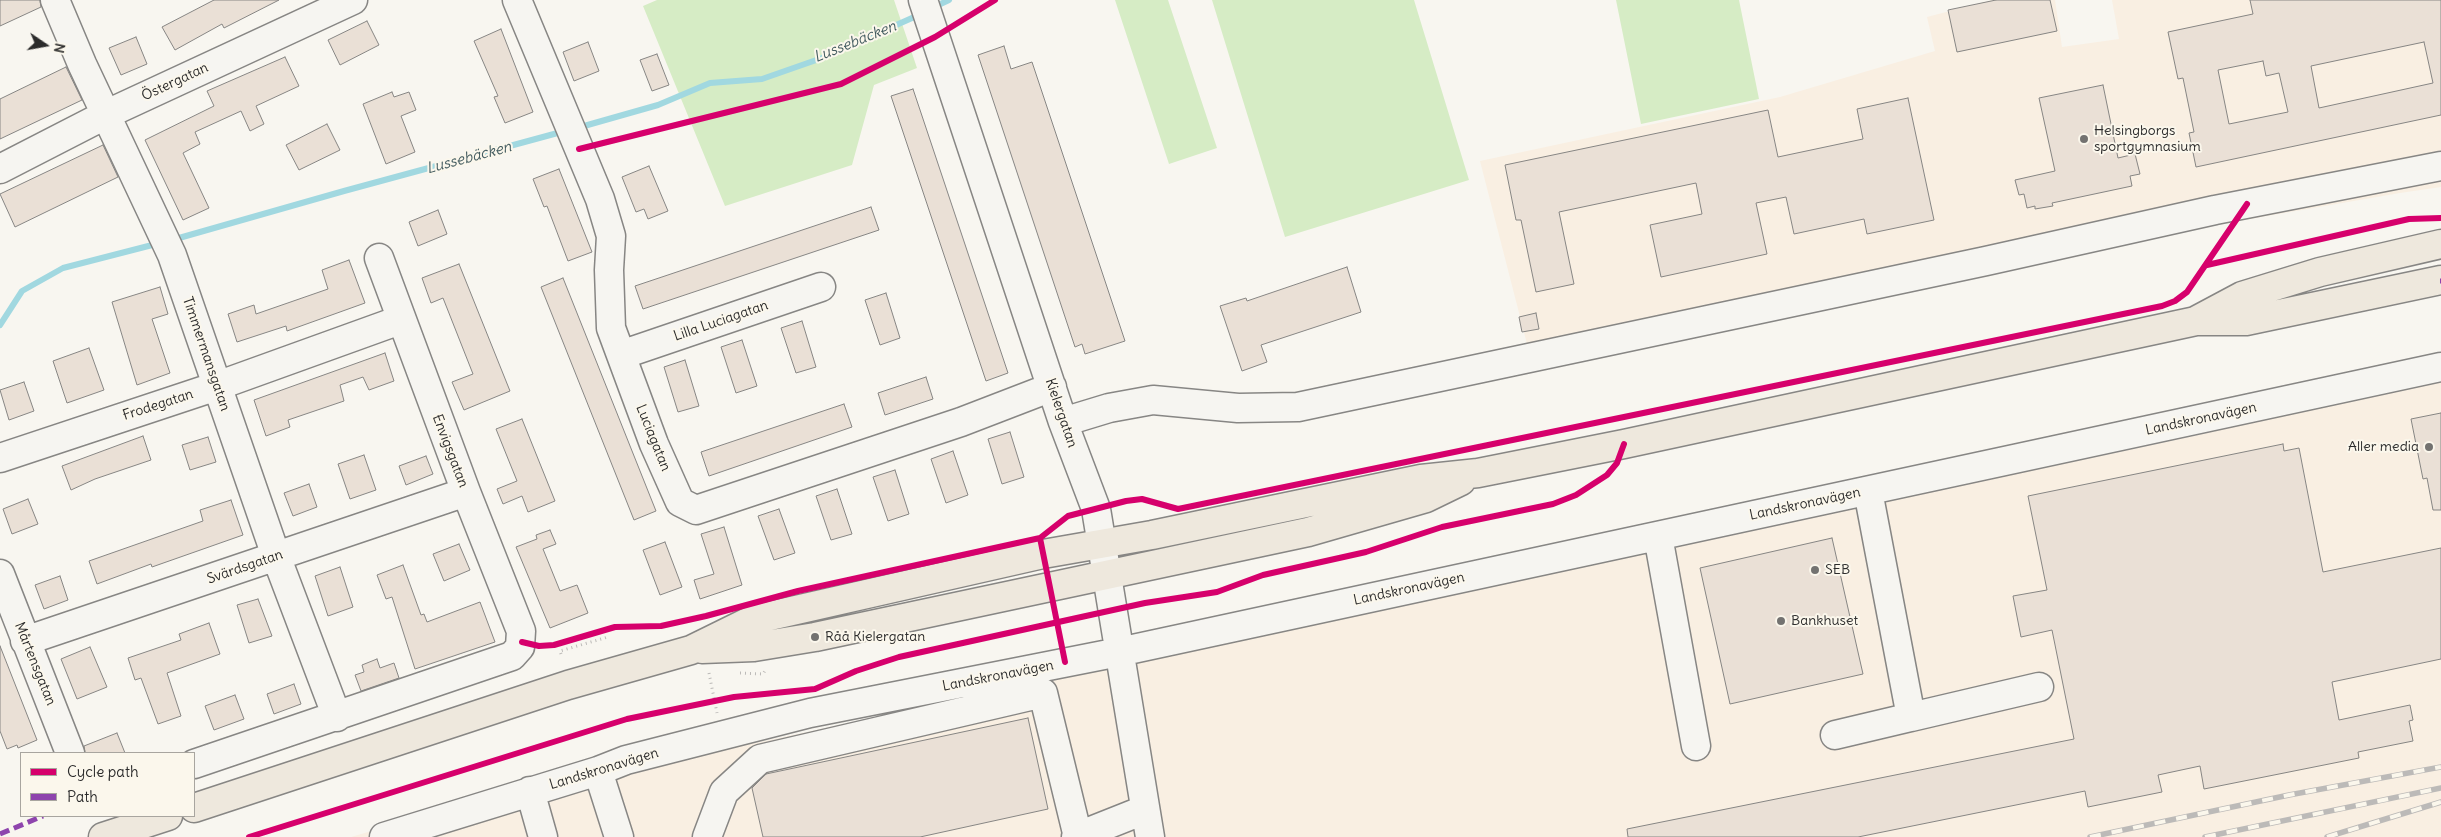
<!DOCTYPE html>
<html>
<head>
<meta charset="utf-8">
<style>
  body { margin:0 }
  #map { position:relative; width:2441px; height:837px; overflow:hidden; background:#f8f6f0; font-family:Delius,sans-serif }
  canvas { display:block }
  .legend { position:absolute; left:20px; top:752px; width:175px; height:65px; box-sizing:border-box; background:#fbf7ec; border:1px solid #a8a59f; margin:0; padding:6px 9px; list-style:none; font-size:15px; color:#2b2b2b }
  .legend li { display:flex; align-items:center; gap:10px; height:25px }
  .legend b { width:25px; border:1px solid #a8a59f }
  .north { position:absolute; left:20px; top:20px; width:50px; height:50px; -webkit-text-stroke:4px #fbf7ec; paint-order:stroke; rotate:102deg; font-size:14px; font-weight:700; line-height:20px; text-align:center; color:#2b2b2b }
  .north::after { content:''; display:block; margin:auto; width:18px; height:22px; background:#2b2b2b; clip-path:polygon(50% 0,100% 100%,50% 72%,0 100%) }
</style>
</head>
<body>
<div id="map">
<canvas width="2441" height="837"></canvas>
<ul class="legend">
<li><b style="height:6px;background:#d6006c"></b>Cycle path</li>
<li><b style="height:6px;background:#8e44ad"></b>Path</li>
</ul>
<div class="north">N</div>
</div>
<script>
const context = document.querySelector('canvas').getContext('2d');
context.lineJoin = 'round';
function paint(path, color) { context.fillStyle = color; context.fill(path, 'evenodd'); }
const shape = rows => new Path2D(rows.map(r => 'M' + r).join(''));
function trace(path, color, width, dash) { context.strokeStyle = color; context.lineWidth = width; context.lineCap = dash ? 'butt' : 'round'; context.setLineDash(dash || []); context.stroke(path); }
function drawText(font, color, halo, rows, align = 'center') {
  context.font = font + ' Delius,sans-serif'; context.lineWidth = 4; context.setLineDash([]); context.textBaseline = 'middle'; context.strokeStyle = halo; context.fillStyle = color; for (const [text, x, y, turn = 0] of rows) {
    context.save(); context.translate(x, y); context.rotate((+turn || 0) * Math.PI / 180); context.textAlign = isNaN(turn) ? turn : align; if (halo) context.strokeText(text, 0, 0); context.fillText(text, 0, 0); context.restore();
  }
}
const built = shape([
  [1992,0,2055,0,2062,47,2119,39,2112,0,2441,0,2441,187,2400,193,1527,344,1480,161,1780,97,1935,51,1927,17],
  [2441,379,2441,837,351,837,446,809,2189,437]
]);
const green = shape([
  [657,0,894,0,917,68,874,85,852,165,725,206,643,6],
  [1115,0,1168,0,1217,148,1169,164],
  [1212,0,1414,0,1469,180,1285,237],
  [1616,0,1739,0,1759,99,1641,124]
]);
const stream = shape([
  [932,8,949,0],
  [577,128,658,105,710,83,762,79,822,58,921,14],
  [172,240,344,191,565,131],
  [0,325,22,291,63,268,160,243]
]);
const building = shape([
  [0,0,40,0,41,7,0,26,0,0],
  [214,0,279,0,224,28,222,24,175,50,162,27,214,0],
  [1996,0,2050,0,2057,31,1957,52,1948,10,1996,0],
  [2250,0,2441,0,2441,115,2196,167,2189,133,2194,132,2183,78,2178,79,2168,32,2253,14,2250,0],
  [2424,42,2433,83,2319,108,2311,66,2424,42],
  [2263,61,2266,76,2279,73,2288,112,2229,124,2218,70,2263,61],
  [367,21,379,45,340,65,328,40,367,21],
  [501,29,533,112,505,123,494,97,498,96,474,41,501,29],
  [136,37,147,64,121,75,109,48,136,37],
  [588,42,599,71,574,81,563,52,588,42],
  [1004,46,1011,69,1032,62,1125,341,1085,354,1082,344,1075,347,978,55,1004,46],
  [657,54,669,85,652,91,640,60,657,54],
  [285,57,299,86,256,106,264,124,250,131,241,111,195,132,200,144,183,153,209,208,183,220,145,140,214,106,207,91,285,57],
  [66,67,82,100,0,139,0,99,66,67],
  [2103,85,2118,158,2135,154,2140,174,2130,176,2132,186,2052,203,2053,206,2035,209,2035,206,2027,208,2024,194,2019,195,2015,180,2055,171,2039,98,2103,85],
  [913,89,1008,373,986,381,891,96,913,89],
  [392,92,394,97,409,92,416,110,401,116,415,152,386,164,363,104,392,92],
  [1908,98,1934,220,1867,234,1864,219,1794,234,1786,197,1756,203,1767,254,1661,277,1650,225,1702,214,1696,183,1559,212,1574,284,1536,292,1521,220,1516,220,1505,165,1768,110,1778,157,1863,139,1857,109,1908,98],
  [327,124,340,150,299,170,286,145,327,124],
  [103,145,118,177,15,227,0,194,103,145],
  [649,166,668,211,648,219,644,209,636,212,622,177,649,166],
  [559,169,592,252,568,261,547,206,544,207,533,179,559,169],
  [871,207,879,230,643,309,635,286,871,207],
  [438,210,447,234,418,246,409,222,438,210],
  [349,260,365,303,287,331,286,326,237,342,228,314,254,305,256,314,328,289,322,270,349,260],
  [459,264,510,391,464,410,452,382,473,374,443,298,431,303,422,278,459,264],
  [1347,267,1361,312,1261,345,1267,362,1242,371,1220,306,1246,298,1247,301,1347,267],
  [563,278,656,511,634,520,541,287,563,278],
  [160,287,168,314,152,319,170,373,137,385,112,302,160,287],
  [886,293,900,338,880,345,865,300,886,293],
  [1536,313,1539,329,1522,332,1519,317,1536,313],
  [802,321,816,367,796,373,781,328,802,321],
  [742,340,757,386,736,393,721,347,742,340],
  [89,348,104,390,67,403,53,361,89,348],
  [385,353,394,381,369,390,363,377,340,385,344,401,288,420,290,427,266,436,254,400,385,353],
  [685,360,699,406,678,412,664,367,685,360],
  [926,377,933,399,885,415,878,393,926,377],
  [24,382,34,411,9,420,0,390,24,382],
  [844,404,852,427,709,476,701,452,844,404],
  [2441,413,2441,510,2433,510,2427,478,2423,479,2411,419,2441,413],
  [522,419,555,501,528,512,522,496,503,504,497,489,517,481,496,429,522,419],
  [1010,432,1024,477,1002,484,988,439,1010,432],
  [143,436,151,460,95,479,71,490,62,466,143,436],
  [208,437,216,462,190,470,182,445,208,437],
  [2283,444,2284,451,2299,448,2323,572,2441,548,2441,659,2332,682,2339,720,2410,705,2413,720,2409,721,2413,741,2358,752,2359,758,2204,789,2200,766,2158,775,2162,792,2088,807,2085,791,1858,837,1628,837,1627,829,2074,739,2052,630,2021,637,2013,596,2047,590,2028,496,2283,444],
  [953,451,968,495,946,503,931,459,953,451],
  [364,455,376,490,350,499,338,464,364,455],
  [426,456,433,474,406,485,399,466,426,456],
  [895,470,909,514,888,521,873,477,895,470],
  [309,484,317,507,293,516,284,493,309,484],
  [837,489,852,534,831,540,816,496,837,489],
  [28,499,38,524,12,534,3,509,28,499],
  [231,500,243,535,152,567,151,564,97,584,89,561,203,521,200,510,231,500],
  [779,509,795,553,774,560,758,516,779,509],
  [724,527,742,585,700,599,694,580,714,574,701,534,724,527],
  [550,530,556,544,543,549,560,591,577,585,588,613,550,628,516,547,537,539,536,535,550,530],
  [1832,538,1863,674,1730,704,1700,568,1832,538],
  [665,542,682,587,660,595,643,550,665,542],
  [459,544,470,570,444,581,433,554,459,544],
  [403,565,421,615,424,614,427,622,480,602,495,642,415,669,392,597,386,599,377,575,403,565],
  [340,567,353,607,328,616,315,576,340,567],
  [60,576,68,600,44,609,35,585,60,576],
  [258,599,272,636,249,643,237,605,258,599],
  [209,623,220,654,167,673,181,716,158,724,141,678,135,680,128,658,181,640,179,634,209,623],
  [0,646,37,740,18,748,17,745,7,749,0,731,0,646],
  [90,647,107,687,77,699,61,659,90,647],
  [377,659,380,668,394,663,399,678,361,691,355,675,364,672,362,665,377,659],
  [294,684,301,704,274,714,267,694,294,684],
  [235,695,244,719,214,730,205,706,235,695],
  [1028,718,1048,809,920,837,763,837,752,788,766,774,1028,718],
  [117,733,125,753,85,753,84,746,117,733]
]);
const path = shape([
  [561,654,560,651,608,637],
  [709,673,717,713],
  [740,673,763,674,766,669]
]);
const minor = shape([
  [55,0,82,64,172,255,276,556,337,717],
  [517,0,600,199,611,236,609,270,611,328,654,444,680,502,696,510,961,422,1052,387],
  [923,0,1063,422,1096,509,1150,837],
  [0,169,107,114,353,0],
  [621,355,821,287],
  [1063,422,1109,408,1153,400,1238,408,1298,407,1986,261,2215,210,2441,166],
  [0,458,217,386,400,320],
  [1868,491,1911,717,2039,687],
  [1658,536,1696,746],
  [0,574,70,753],
  [25,641,466,492],
  [1835,735,1911,717],
  [194,764,512,656,520,647,521,631,466,492,379,258],
  [598,771,619,837],
  [530,791,543,837],
  [384,837,598,771,626,760,810,713,1119,652,2441,367],
  [707,837,724,792,760,759,1043,693,1078,837],
  [1076,837,1144,810]
]);
const major = shape([
  [2197,320,2242,296,2320,272,2441,244],
  [702,649,754,647,815,637,1308,532,1426,498,1461,481],
  [194,808,568,685,691,650,752,620,1043,554,1152,535,1421,479,1478,473,1624,444,2196,321,2246,321,2441,280],
  [103,837,168,816]
]);
const rail = shape([
  [2090,837,2289,795,2441,767],
  [2205,837,2441,788],
  [2327,837,2441,802]
]);
const quiet = shape([
  [2440,281,2441,281],
  [0,834,43,816]
]);
const cycleway = shape([
  [579,149,841,84,935,37,995,0],
  [2207,265,2409,219,2441,218],
  [1040,538,1065,662],
  [522,642,539,646,554,645,615,627,661,626,706,616,798,591,1040,538,1068,516,1126,501,1142,499,1178,509,2162,306,2175,301,2187,292,2247,204],
  [249,837,627,719,734,697,815,689,856,671,899,657,1145,603,1217,592,1263,575,1366,552,1442,527,1553,504,1576,495,1607,475,1617,463,1624,444]
]);
const markers = [
  [2084,139,5,"#737270"],
  [2429,447,5,"#737270"],
  [1815,570,5,"#737270"],
  [1781,621,5,"#737270"],
  [815,637,5,"#737270"]
];
const streetNames = [
  ["Östergatan",175,82,-25],
  ["Lilla Luciagatan",721,321,-19],
  ["Timmermansgatan",206,354,71],
  ["Frodegatan",158,405,-18],
  ["Kielergatan",1061,413,71],
  ["Landskronavägen",2201,419,-12],
  ["Luciagatan",653,438,68],
  ["Envigsgatan",450,451,69],
  ["Landskronavägen",1805,504,-12],
  ["Svärdsgatan",245,567,-19],
  ["Landskronavägen",1409,589,-12],
  ["Mårtensgatan",35,664,68],
  ["Landskronavägen",998,676,-11],
  ["Landskronavägen",604,769,-17]
];
const poiNames = [
  ["Helsingborgs",2094,131],
  ["sportgymnasium",2094,147],
  ["Aller media",2419,447,"right"],
  ["SEB",1825,570],
  ["Bankhuset",1791,621],
  ["Råå Kielergatan",825,637]
];
const waterNames = [
  ["Lussebäcken",855,42,-22],
  ["Lussebäcken",469,158,-15]
];
paint(built, '#f9efe2');
paint(green, '#d6ecc5');
trace(stream, '#a1d8e0', 6);
paint(building, '#eae0d6');
trace(building, '#878684', 1);
trace(minor, '#878684', 31);
trace(major, '#878684', 31);
trace(path, '#bcbab8', 3, [1, 4]);
trace(minor, '#f6f5f1', 28);
trace(major, '#eee8dd', 28);
trace(rail, '#bcbab8', 5.5);
trace(rail, '#fbf7ec', 4, [11]);
trace(quiet, '#8e44ad', 5, [10, 5]);
trace(cycleway, '#d6006c', 6);
for (const [x, y, r, color] of markers) { const dot = new Path2D(); dot.arc(x, y, r, 0, 2 * Math.PI); context.fillStyle = color; context.fill(dot); trace(dot, '#fbf7ec', 2); }
drawText('14px', '#2b2b2b', '#fbf7ec', streetNames);
drawText('14px', '#2b2b2b', '#fbf7ec', poiNames, 'left');
drawText('italic 15px', '#435b5f', '#fbf7ec', waterNames);
</script>
</body>
</html>
